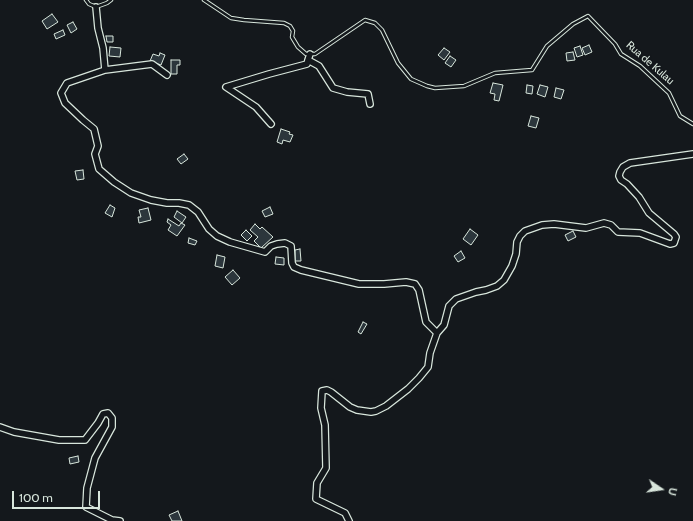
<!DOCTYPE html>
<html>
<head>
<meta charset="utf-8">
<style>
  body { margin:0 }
  #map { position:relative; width:693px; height:521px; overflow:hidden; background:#14181c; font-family:Cabin,sans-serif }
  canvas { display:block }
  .north { position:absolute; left:641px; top:469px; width:40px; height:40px; -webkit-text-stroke:3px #14181c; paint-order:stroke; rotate:103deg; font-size:11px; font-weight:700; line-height:16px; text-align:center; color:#d8e6dc }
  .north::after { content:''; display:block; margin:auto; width:14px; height:18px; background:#d8e6dc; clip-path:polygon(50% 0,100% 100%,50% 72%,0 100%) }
  .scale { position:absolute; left:12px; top:491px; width:88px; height:18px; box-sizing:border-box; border:2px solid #d8e6dc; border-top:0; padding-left:5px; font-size:12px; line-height:14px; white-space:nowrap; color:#d8e6dc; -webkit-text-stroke:3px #14181c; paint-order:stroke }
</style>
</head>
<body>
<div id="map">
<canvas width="693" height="521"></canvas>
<div class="north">U</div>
<div class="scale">100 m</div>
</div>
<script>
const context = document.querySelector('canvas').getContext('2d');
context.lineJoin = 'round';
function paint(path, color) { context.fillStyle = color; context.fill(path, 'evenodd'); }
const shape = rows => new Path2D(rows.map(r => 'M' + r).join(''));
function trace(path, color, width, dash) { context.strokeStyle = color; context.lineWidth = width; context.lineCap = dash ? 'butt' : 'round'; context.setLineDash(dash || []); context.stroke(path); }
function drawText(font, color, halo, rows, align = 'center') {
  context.font = font + ' Cabin,sans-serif'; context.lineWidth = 3; context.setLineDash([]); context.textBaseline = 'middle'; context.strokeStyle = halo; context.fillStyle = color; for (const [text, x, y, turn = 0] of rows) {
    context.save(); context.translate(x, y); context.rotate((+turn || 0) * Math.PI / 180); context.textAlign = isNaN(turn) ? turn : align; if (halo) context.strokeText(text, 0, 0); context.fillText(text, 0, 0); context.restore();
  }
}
const building = shape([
  [52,14,58,22,47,29,42,21,52,14],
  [73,22,77,29,71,33,67,25,73,22],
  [63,30,65,35,56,39,54,34,63,30],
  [106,36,113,36,113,42,107,42,106,36],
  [589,45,592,52,585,55,582,48,589,45],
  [580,46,583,55,577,57,574,48,580,46],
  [110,47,121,48,120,57,109,56,110,47],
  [444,48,450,52,444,60,438,55,444,48],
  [573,52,575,60,567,61,566,53,573,52],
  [160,53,165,55,161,65,150,61,153,54,159,56,160,53],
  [450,56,456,60,451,67,445,63,450,56],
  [171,60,180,60,180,65,177,65,177,74,171,74,171,60],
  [493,83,503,85,499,101,494,100,495,94,490,93,493,83],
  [527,85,533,86,532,94,526,93,527,85],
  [540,85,548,87,545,97,537,94,540,85],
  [556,88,564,90,561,99,554,97,556,88],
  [531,116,539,118,536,128,528,126,531,116],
  [281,129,290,132,289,134,293,135,290,142,283,140,282,144,277,142,281,129],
  [184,154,188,159,181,164,177,159,184,154],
  [83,170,84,179,77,180,75,171,83,170],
  [110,205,115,208,112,217,105,213,110,205],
  [270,207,273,214,265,217,262,211,270,207],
  [148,208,151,220,139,223,138,217,141,217,139,210,148,208],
  [177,211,186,217,182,223,174,217,177,211],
  [168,219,179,226,181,223,185,225,177,236,168,230,171,225,167,222,168,219],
  [255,224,260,229,262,227,273,237,261,248,254,241,258,237,250,230,255,224],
  [470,229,478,235,471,245,463,239,470,229],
  [246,230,252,236,247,241,241,235,246,230],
  [573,231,576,237,568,241,565,235,573,231],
  [189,238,197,241,195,245,188,243,189,238],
  [300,249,301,261,295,261,295,250,300,249],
  [461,251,465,258,458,262,454,256,461,251],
  [217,255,225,257,223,268,215,266,217,255],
  [276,257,284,258,284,265,275,264,276,257],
  [233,270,240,278,232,285,225,277,233,270],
  [363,322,367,324,361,334,358,332,363,322],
  [78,456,79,462,70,464,69,458,78,456],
  [178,511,182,521,172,521,169,515,178,511]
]);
const service = shape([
  [86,0,89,4,96,7,107,3,111,0],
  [204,0,231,18,244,20,284,23,290,26,293,31,292,37,298,47,306,54,315,54,365,20,375,23,382,30,398,63,411,79,427,86,435,88,464,86,495,73,532,70,547,46,573,24,588,16,615,44,621,54,640,66,669,93,680,116,693,124]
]);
const minor = shape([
  [96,7,98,28,103,48,105,70,67,83,61,93,65,103,83,120,94,129,98,146,95,154,99,169,114,182,131,193,151,200,167,203,179,203,189,205,198,212,209,229,217,236,230,242,265,252,271,246,277,244,285,243,291,246,292,263,294,267,301,270,359,284,384,284,406,282,415,284,419,290,426,322,437,333],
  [310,54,308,60,319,66,333,88,347,92,368,94,370,104],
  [105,70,152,64,167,75],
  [271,124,256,107,226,87,269,74,307,64,308,60],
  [0,427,14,432,59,440,85,440,98,423,103,414,108,413,112,418,112,427,95,458,87,488,86,507,112,520,120,521],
  [349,521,345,513,316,499,317,483,326,468,325,425,321,408,322,391,327,390,331,392,350,407,357,410,371,412,376,411,386,406,408,389,419,378,428,367,430,353,437,333,444,325,449,306,456,299,476,292,486,290,497,286,504,280,512,266,516,254,517,242,520,236,525,231,542,225,554,224,586,228,604,223,611,225,618,232,640,233,670,244,674,243,676,237,674,234,649,213,639,197,627,184,621,180,619,176,620,172,623,167,630,163,693,154]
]);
const streetNames = [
  ["Rua de Kulau",650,63,41]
];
paint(building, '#2c363c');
trace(building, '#d8e6dc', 1);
trace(service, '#d8e6dc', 4.5);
trace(minor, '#d8e6dc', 8);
trace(service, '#14181c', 2.5);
trace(minor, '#14181c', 5.5);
drawText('11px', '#d8e6dc', '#14181c', streetNames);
</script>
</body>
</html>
